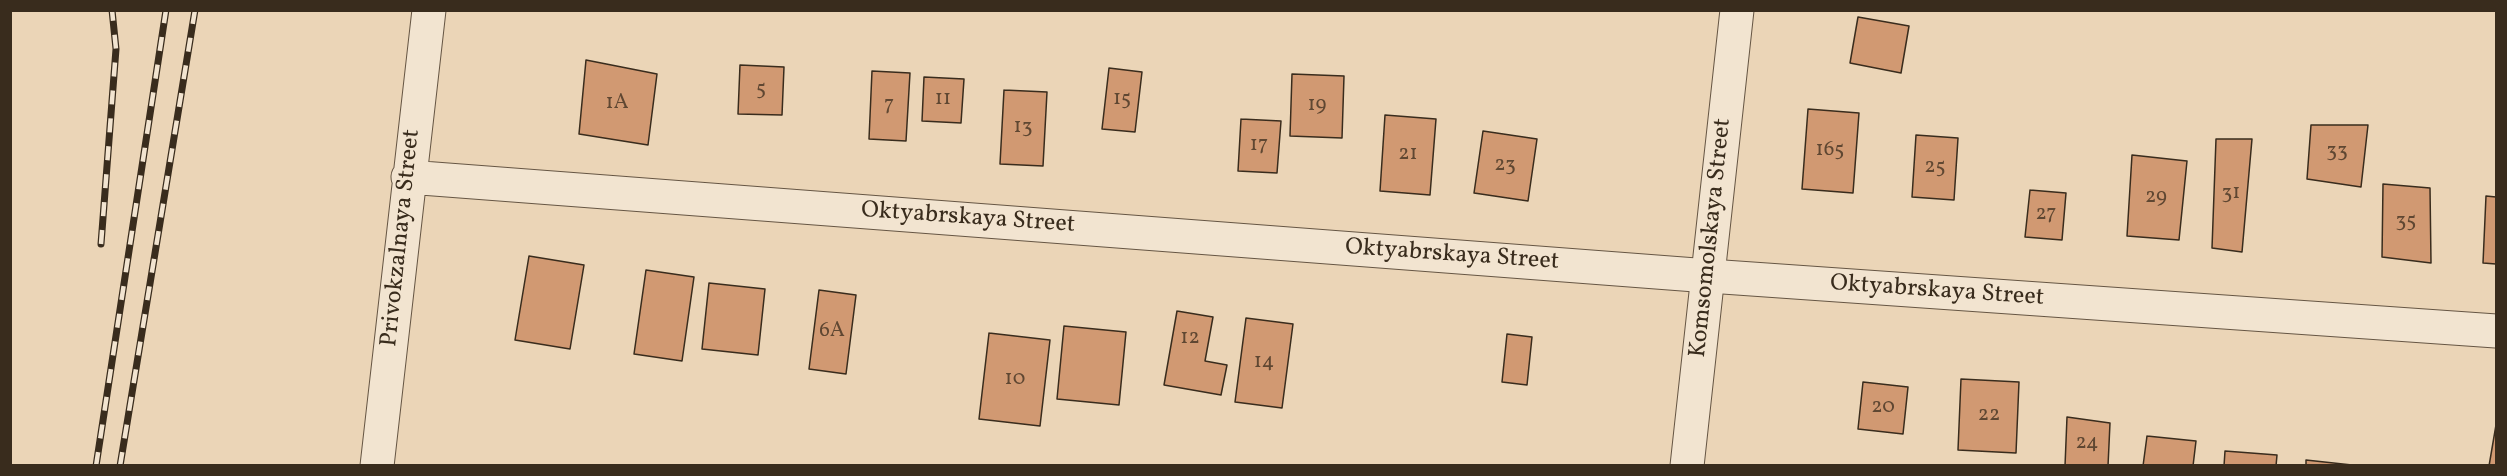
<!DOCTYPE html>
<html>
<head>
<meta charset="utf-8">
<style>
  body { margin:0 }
  #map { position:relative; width:2507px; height:476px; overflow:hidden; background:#ebd5b7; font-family:Vollkorn,serif }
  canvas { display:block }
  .frame { position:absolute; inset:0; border:12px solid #392c1d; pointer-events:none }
</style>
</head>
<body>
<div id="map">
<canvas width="2507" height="476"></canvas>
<div class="frame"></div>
</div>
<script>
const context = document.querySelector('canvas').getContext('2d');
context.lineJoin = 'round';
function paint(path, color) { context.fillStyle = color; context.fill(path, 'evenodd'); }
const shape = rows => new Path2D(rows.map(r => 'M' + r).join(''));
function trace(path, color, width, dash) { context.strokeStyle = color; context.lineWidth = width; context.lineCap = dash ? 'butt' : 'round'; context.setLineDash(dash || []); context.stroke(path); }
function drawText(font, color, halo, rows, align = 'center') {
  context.font = font + ' Vollkorn,serif'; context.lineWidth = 4.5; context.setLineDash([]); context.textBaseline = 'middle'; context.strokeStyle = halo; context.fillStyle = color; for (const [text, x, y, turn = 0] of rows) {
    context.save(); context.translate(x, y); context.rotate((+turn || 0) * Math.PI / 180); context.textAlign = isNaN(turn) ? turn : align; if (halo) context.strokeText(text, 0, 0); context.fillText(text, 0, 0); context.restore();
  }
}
const building = shape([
  [1858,17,1909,26,1901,73,1850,63,1858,17],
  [586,60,657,74,648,145,579,134,586,60],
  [740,65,784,67,782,115,738,114,740,65],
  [1109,68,1142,72,1135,132,1102,129,1109,68],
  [872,71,910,73,906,141,869,139,872,71],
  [1292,74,1344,76,1342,138,1290,136,1292,74],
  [924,77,964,79,961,123,922,121,924,77],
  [1004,90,1047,92,1043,166,1000,164,1004,90],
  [1808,109,1859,113,1853,193,1802,189,1808,109],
  [1385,115,1436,119,1430,195,1380,191,1385,115],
  [1241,119,1281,121,1277,173,1238,171,1241,119],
  [2311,125,2368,125,2361,187,2307,179,2311,125],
  [1483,131,1537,139,1528,201,1474,193,1483,131],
  [1916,135,1958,138,1954,200,1912,197,1916,135],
  [2216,139,2252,139,2242,252,2212,248,2216,139],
  [2132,155,2187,161,2179,240,2127,236,2132,155],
  [2383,184,2430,188,2431,263,2382,257,2383,184],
  [2030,190,2066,193,2062,240,2025,237,2030,190],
  [2486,196,2496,197,2496,264,2483,263,2486,196],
  [529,256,584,265,570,349,515,340,529,256],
  [646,270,694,277,682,361,634,354,646,270],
  [709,283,765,289,758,355,702,349,709,283],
  [819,290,856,295,846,374,809,369,819,290],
  [1177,311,1213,317,1205,361,1227,365,1221,395,1164,385,1177,311],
  [1246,318,1293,324,1282,408,1235,402,1246,318],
  [1064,326,1126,332,1119,405,1057,399,1064,326],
  [989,333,1050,340,1040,426,979,419,989,333],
  [1507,334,1532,337,1527,385,1502,382,1507,334],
  [1961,379,2019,382,2016,453,1958,450,1961,379],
  [1863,382,1908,387,1903,434,1858,429,1863,382],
  [2067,417,2110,423,2108,466,2065,466,2067,417],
  [2496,425,2496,466,2489,466,2496,425],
  [2147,436,2196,441,2193,466,2143,466,2147,436],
  [2225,451,2277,455,2276,466,2224,466,2225,451],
  [2306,460,2352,465,2352,466,2306,466,2306,460]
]);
const minor = shape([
  [408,177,1709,276,2496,331],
  [377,466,429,10]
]);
const tertiary = shape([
  [1687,466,1737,10]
]);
const rail = shape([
  [101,244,116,49,112,10],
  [96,466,166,10],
  [120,466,195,10]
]);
const numberNames = [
  ["5",761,90],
  ["11",943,100],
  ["15",1122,100],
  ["1А",617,104],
  ["7",889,106],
  ["19",1317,106],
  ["13",1023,128],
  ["17",1259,146],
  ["165",1830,151],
  ["33",2337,152],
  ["21",1408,155],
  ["23",1505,166],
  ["25",1935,168],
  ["31",2231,194],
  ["29",2156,198],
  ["27",2046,215],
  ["35",2406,222],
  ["6А",832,332],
  ["12",1190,339],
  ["14",1264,363],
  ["10",1015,380],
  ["20",1883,408],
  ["22",1989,416],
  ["24",2087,444]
];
const streetNames = [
  ["Oktyabrskaya Street",968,219,4],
  ["Privokzalnaya Street",402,238,-84],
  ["Komsomolskaya Street",1712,238,-84],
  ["Oktyabrskaya Street",1452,256,4],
  ["Oktyabrskaya Street",1937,292,4]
];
paint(building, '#d19972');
trace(building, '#392c1d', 1.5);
trace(minor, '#665644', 35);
trace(tertiary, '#665644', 35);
trace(minor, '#f2e4d0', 33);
trace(tertiary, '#f2e4d0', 33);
trace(rail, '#392c1d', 7);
trace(rail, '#f2e4d0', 4.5, [14]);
drawText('21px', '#5f4732', null, numberNames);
drawText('24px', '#392c1d', '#f2e4d0', streetNames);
</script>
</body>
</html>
